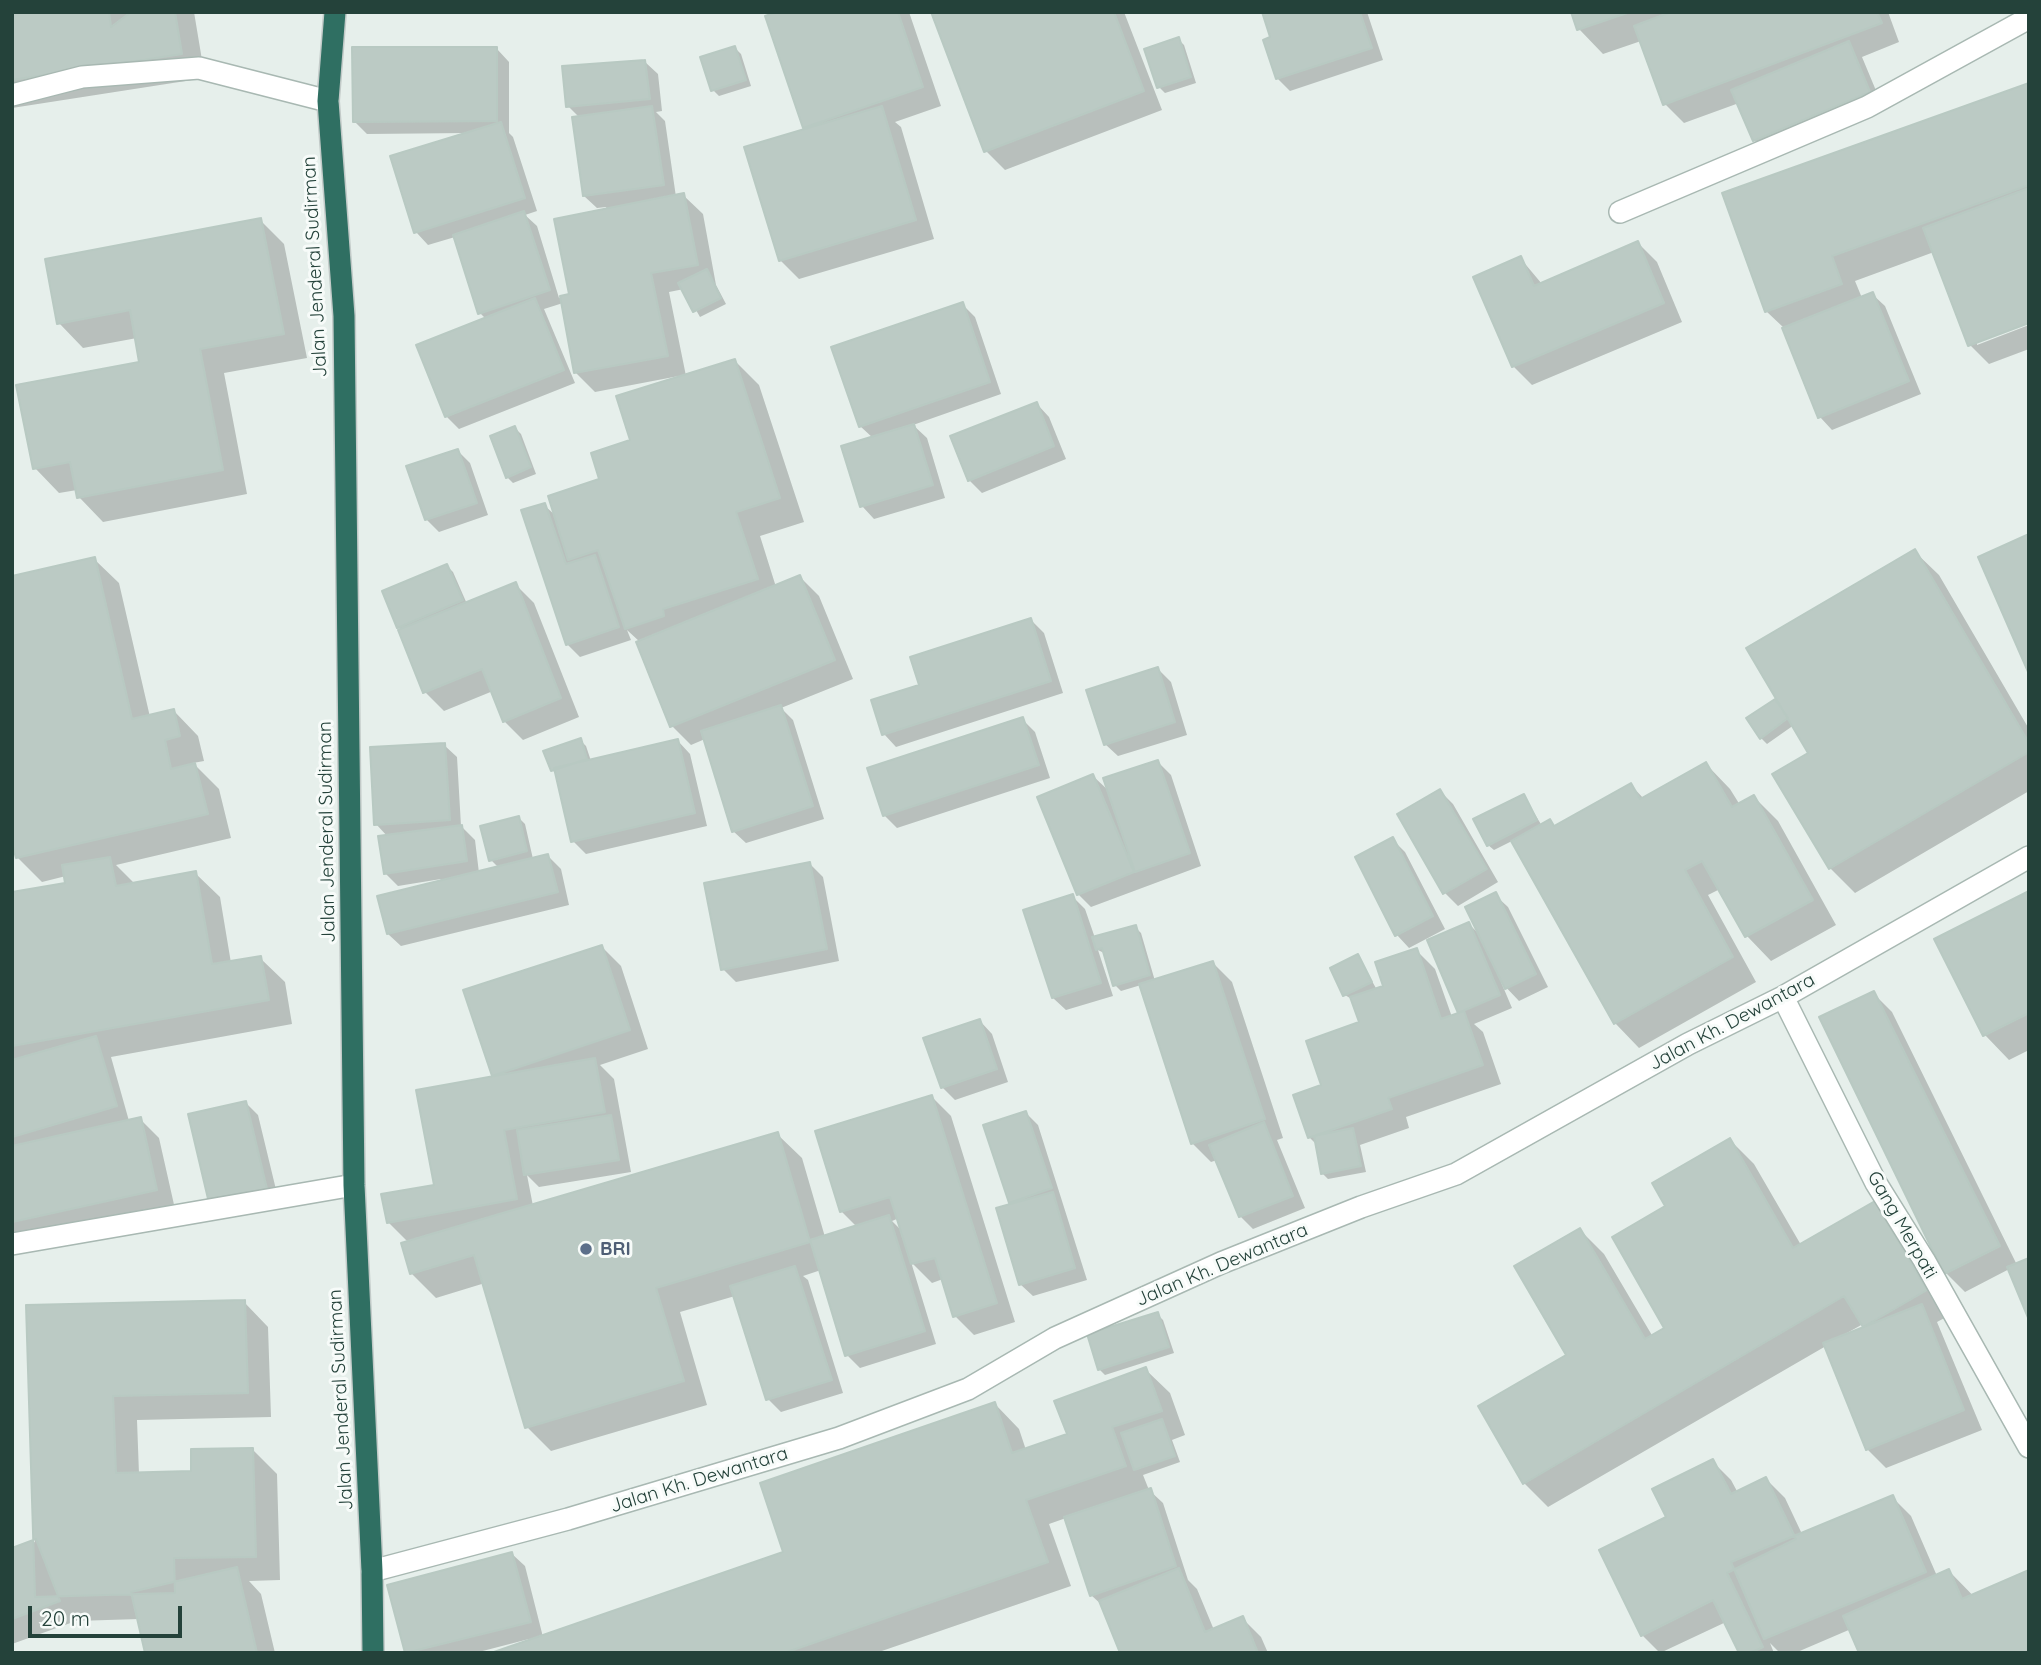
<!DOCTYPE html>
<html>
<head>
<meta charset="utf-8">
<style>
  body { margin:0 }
  #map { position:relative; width:2041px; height:1665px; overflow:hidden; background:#e6efeb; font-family:Quicksand,sans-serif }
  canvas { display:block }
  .frame { position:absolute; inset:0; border:14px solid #24423a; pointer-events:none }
  .scale { position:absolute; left:28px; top:1606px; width:154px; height:32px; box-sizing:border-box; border:4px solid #24423a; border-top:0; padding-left:9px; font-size:21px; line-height:24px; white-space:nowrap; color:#24423a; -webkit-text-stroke:5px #f7fbf9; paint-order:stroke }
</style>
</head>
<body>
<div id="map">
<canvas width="2041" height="1665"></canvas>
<div class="frame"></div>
<div class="scale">20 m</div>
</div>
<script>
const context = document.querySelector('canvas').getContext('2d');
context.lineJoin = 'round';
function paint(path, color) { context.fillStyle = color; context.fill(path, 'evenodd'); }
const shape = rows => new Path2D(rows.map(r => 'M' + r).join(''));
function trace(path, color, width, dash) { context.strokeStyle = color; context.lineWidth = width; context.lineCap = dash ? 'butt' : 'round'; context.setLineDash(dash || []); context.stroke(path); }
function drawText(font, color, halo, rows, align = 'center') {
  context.font = font + ' Quicksand,sans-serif'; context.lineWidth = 6; context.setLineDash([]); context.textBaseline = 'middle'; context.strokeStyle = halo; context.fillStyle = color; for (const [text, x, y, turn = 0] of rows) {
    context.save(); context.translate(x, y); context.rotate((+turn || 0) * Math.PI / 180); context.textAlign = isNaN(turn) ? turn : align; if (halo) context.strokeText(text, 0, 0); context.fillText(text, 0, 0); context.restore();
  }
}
const shadow = shape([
  [12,12,128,12,129,16,134,12,194,12,205,78,12,108],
  [782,12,909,12,941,106,895,122,901,127,934,239,799,279,780,260,806,130,767,17],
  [933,12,1124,12,1162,110,1005,170,986,151],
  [1263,12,1367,12,1383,60,1290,91,1277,78,1272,38],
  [1573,12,1888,12,1899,42,1862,57,1882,105,1767,153,1754,140,1739,103,1684,123,1665,104,1641,41,1603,54,1579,29],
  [1178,39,1184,45,1196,83,1165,93,1159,87,1146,50],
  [735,48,741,54,751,86,719,96,713,90],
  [497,49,509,62,509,133,513,137,537,211,525,215,537,226,559,298,571,296,607,210,606,207,597,208,584,196,580,118,568,106,645,62,658,74,662,111,656,112,665,121,676,197,683,195,703,214,716,285,726,304,700,317,684,289,669,292,686,376,735,361,759,385,804,522,760,536,776,587,800,577,819,596,853,679,781,708,793,720,824,819,746,843,733,831,705,739,691,745,672,726,640,642,627,630,631,640,580,657,567,644,544,505,556,516,601,480,679,376,595,392,576,373,563,303,544,309,575,383,459,429,446,416,486,319,480,313,455,237,428,245,416,232,468,133,367,134,354,121],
  [2029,84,2029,321,1977,341,1977,345,2029,325,2029,349,1989,364,1970,345,1934,252,1855,281,1862,298,1872,294,1885,306,1921,394,1832,430,1820,417,1784,328,1766,311],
  [260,220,284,244,307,358,224,373,247,494,103,522,79,497,77,490,59,493,35,468,141,363,137,338,83,348,59,323],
  [1638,243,1657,262,1682,322,1532,385,1513,366,1521,259,1542,284],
  [962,304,975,317,1001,394,913,425,927,438,945,498,874,519,862,506,873,438,860,426],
  [1037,404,1049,417,1066,459,982,493,969,480],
  [515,428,521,434,536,474,513,483,507,477],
  [458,451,470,463,488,515,439,532,426,519],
  [1914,551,1939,575,2029,729,2029,791,1855,893,1830,868,1775,775,1811,754,1794,725,1767,744,1761,738,1775,701,1783,709],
  [94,559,119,583,150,717,174,711,198,736,204,761,193,763,219,789,231,838,116,865,135,884,195,873,220,897,231,963,260,958,285,982,292,1024,111,1057,129,1121,140,1119,159,1138,175,1209,12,1245,12,894,68,884,66,876,42,882,17,857],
  [447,566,453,572,467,604,515,584,534,603,579,717,523,740,504,721,493,691,444,711,425,692,399,627],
  [1031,620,1044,633,1063,693,896,747,884,734],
  [1158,669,1171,682,1187,735,1118,756,1105,744],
  [1022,719,1035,732,1050,778,897,828,884,815],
  [580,740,586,746,591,761,678,741,690,754,707,826,586,854,573,841,558,775,552,770],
  [444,745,457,757,461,826,475,840,479,873,499,868,491,860,519,818,525,824,533,859,548,856,561,869,569,905,401,946,388,934,441,879,398,886,385,873,388,837,376,824],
  [1158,762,1171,775,1201,866,1091,907,1078,894,1093,776,1110,792],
  [1706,764,1730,789,1740,805,1754,797,1778,821,1836,925,1771,961,1747,936,1720,889,1708,895,1756,982,1639,1048,1615,1023,1512,841,1494,850,1488,845,1524,796,1542,826,1549,821,1556,828,1631,785,1644,799],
  [1440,791,1453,804,1498,882,1458,906,1445,893,1399,814],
  [1392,839,1405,852,1445,929,1409,948,1397,935,1357,858],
  [810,864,823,877,839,961,736,982,723,969],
  [2029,893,2029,1050,2009,1060,1985,1035,1936,939],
  [1495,895,1508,907,1548,987,1519,1001,1501,982,1512,1008,1474,1024,1483,1032,1501,1084,1406,1117,1409,1128,1360,1145,1366,1172,1328,1179,1322,1173,1317,1145,1309,1137,1323,1086,1361,1023,1353,1000,1345,995,1358,956,1377,990,1386,987,1416,950,1435,969,1452,1017,1462,1014,1460,1012,1469,924,1480,935],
  [1072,896,1085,909,1095,938,1135,927,1141,933,1155,981,1213,963,1232,982,1283,1138,1277,1140,1305,1208,1253,1229,1240,1216,1217,1160,1211,1162,1192,1143,1141,985,1121,991,1115,985,1106,954,1098,950,1113,996,1066,1010,1053,998],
  [602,947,621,966,648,1049,600,1065,614,1079,631,1172,539,1187,527,1175,533,1206,777,1134,802,1158,825,1237,857,1227,841,1211,932,1097,951,1116,1015,1322,974,1335,955,1316,943,1279,932,1283,911,1262,936,1344,860,1368,847,1355,821,1270,803,1276,808,1280,843,1393,781,1412,768,1399,735,1296,680,1312,707,1405,551,1451,527,1427,485,1283,436,1298,411,1273,408,1242,388,1222,436,1187,496,1078,493,1075],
  [899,1218,903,1232,892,1221],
  [1873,993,1892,1012,2017,1265,1965,1292,1946,1273],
  [980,1021,992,1034,1008,1082,955,1100,942,1087],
  [245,1102,258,1115,279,1202,224,1215],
  [1026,1113,1038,1125,1087,1280,1033,1296,1020,1284,1014,1205,1010,1202],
  [1730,1140,1754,1164,1801,1245,1875,1203,1899,1227,1950,1315,1937,1322,1982,1430,1886,1468,1867,1449,1826,1346,1548,1507,1524,1483,1568,1356,1580,1230,1604,1254,1653,1337,1667,1329,1667,1207],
  [1863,1324,1866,1328,1848,1335,1847,1333],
  [244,1302,268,1327,271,1417,137,1420,139,1474,193,1473,252,1449,277,1474,280,1580,249,1581,261,1594,275,1653,147,1653,139,1619,76,1621,12,1644,12,1550,35,1542,28,1307],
  [1157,1314,1163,1320,1174,1353,1105,1375,1099,1369],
  [1145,1369,1170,1393,1185,1435,1172,1440,1180,1462,1143,1475,1149,1490,1163,1503,1188,1580,1197,1589,1214,1630,1242,1618,1261,1637,1268,1653,1122,1653,1103,1606,1091,1595,1066,1518,1049,1524,1071,1586,876,1653,496,1653,529,1641,529,1639,475,1653,407,1653,389,1586,512,1554,525,1566,543,1637,786,1553,995,1404,1019,1429,1026,1450,1069,1435],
  [1712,1461,1731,1480,1738,1493,1766,1479,1785,1498,1802,1534,1892,1497,1911,1516,1937,1576,1949,1571,2029,1653,1851,1629,1795,1653,1780,1653,1770,1643,1774,1653,1741,1653,1726,1622,1660,1653,1642,1635,1601,1551,1668,1518]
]);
const building = shape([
  [12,12,109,12,111,27,131,12,175,12,182,54,12,80,12,12],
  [777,12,898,12,923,87,803,128,765,16,777,12],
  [931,12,1114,12,1144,91,984,152,931,12],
  [1262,12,1360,12,1372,48,1276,79,1263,40,1270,37,1262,12],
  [1571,12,1630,12,1577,30,1571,12],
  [1671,12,1877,12,1882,23,1663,105,1634,26,1671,12],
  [1179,37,1191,77,1157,88,1144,49,1179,37],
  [1849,41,1870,92,1753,141,1731,90,1849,41],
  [735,46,746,80,711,91,700,57,735,46],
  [352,47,497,47,497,121,353,122,352,47],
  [645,60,650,99,566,107,562,66,645,60],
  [2029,83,2029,185,1832,256,1842,284,1765,312,1722,193,2029,83],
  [652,106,664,185,583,196,572,117,652,106],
  [882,106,916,220,779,261,744,147,882,106],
  [501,122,525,198,414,233,390,156,501,122],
  [2029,188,2029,323,1968,346,1923,228,2029,188],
  [684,193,698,265,651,273,668,356,574,373,560,296,569,294,554,219,684,193],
  [524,211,550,290,478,314,453,235,524,211],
  [261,218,284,334,200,349,223,470,77,498,70,462,33,469,16,385,139,362,130,310,57,324,45,259,261,218],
  [1638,241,1664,303,1512,367,1473,277,1521,256,1534,286,1638,241],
  [707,269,721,298,693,312,678,283,707,269],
  [1873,292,1909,381,1818,418,1782,328,1873,292],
  [535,298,564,370,445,417,416,345,535,298],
  [963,302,990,382,859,427,831,347,963,302],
  [735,359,780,498,736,512,758,579,663,609,664,616,625,629,598,550,568,560,548,496,599,479,591,453,630,440,616,396,735,359],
  [1037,402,1054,446,968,481,950,436,1037,402],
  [914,424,933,485,860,507,841,446,914,424],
  [515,426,531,467,506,478,490,436,515,426],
  [458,449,477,503,425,520,406,466,458,449],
  [545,503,566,564,595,555,619,627,566,645,521,510,545,503],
  [2029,534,2029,674,1978,557,2029,534],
  [1915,549,2029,743,2029,752,1829,869,1772,774,1808,753,1746,648,1915,549],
  [95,557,132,719,174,709,180,736,165,740,171,769,195,763,208,814,16,858,12,844,12,576,95,557],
  [447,564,463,600,397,628,382,591,447,564],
  [800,575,835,660,670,727,636,642,800,575],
  [516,582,561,698,503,722,482,669,423,693,398,630,516,582],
  [1031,618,1051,681,882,735,871,700,919,685,910,657,1031,618],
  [1158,667,1175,722,1104,745,1086,690,1158,667],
  [1775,699,1788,718,1760,739,1746,718,1775,699],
  [781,705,813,806,732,832,701,731,781,705],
  [1023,717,1039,765,883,816,867,768,1023,717],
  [581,738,587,759,551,771,543,751,581,738],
  [678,739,695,813,571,842,554,768,678,739],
  [445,743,450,820,374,825,370,747,445,743],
  [1158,760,1190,853,1135,872,1103,778,1158,760],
  [1706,762,1732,807,1754,795,1813,900,1745,937,1702,861,1685,870,1733,957,1614,1024,1511,841,1550,819,1554,826,1631,783,1640,799,1706,762],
  [1093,774,1134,872,1077,895,1037,797,1093,774],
  [1440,789,1487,869,1443,894,1397,814,1440,789],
  [1524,794,1537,820,1487,846,1473,819,1524,794],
  [519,816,527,851,489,861,480,826,519,816],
  [462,825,467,861,384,874,378,836,462,825],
  [1393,837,1433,916,1395,936,1355,857,1393,837],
  [548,854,558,892,387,934,377,896,548,854],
  [110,857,116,886,196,871,212,964,261,956,269,1000,12,1046,12,892,65,883,62,865,110,857],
  [810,862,827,949,721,970,704,883,810,862],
  [2029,891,2029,1013,1983,1036,1934,939,2029,891],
  [1496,892,1536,974,1505,989,1465,907,1496,892],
  [1073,894,1101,983,1052,998,1023,910,1073,894],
  [1469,922,1500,995,1458,1013,1427,940,1469,922],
  [1136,925,1150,975,1113,986,1102,948,1096,950,1092,937,1136,925],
  [602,945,630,1030,492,1076,463,990,602,945],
  [1417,948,1441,1019,1464,1011,1483,1065,1388,1098,1392,1109,1308,1138,1293,1095,1321,1085,1306,1041,1359,1022,1350,997,1383,986,1375,962,1417,948],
  [1358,954,1372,982,1343,996,1330,968,1358,954],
  [1213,961,1265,1119,1191,1144,1139,984,1213,961],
  [1874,991,2000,1246,1944,1274,1819,1017,1874,991],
  [980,1019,997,1069,941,1088,923,1038,980,1019],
  [96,1036,117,1106,12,1137,12,1060,96,1036],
  [595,1058,605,1112,504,1130,517,1199,387,1223,381,1194,434,1185,416,1090,595,1058],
  [932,1095,997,1303,953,1317,935,1258,911,1264,890,1197,840,1212,815,1131,932,1095],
  [246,1101,267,1189,209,1203,188,1114,246,1101],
  [1026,1111,1052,1188,1009,1203,983,1125,1026,1111],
  [611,1115,619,1160,524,1175,517,1130,611,1115],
  [141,1117,157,1190,12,1222,12,1146,141,1117],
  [1264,1122,1293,1196,1239,1217,1209,1145,1264,1122],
  [1353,1128,1361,1166,1321,1174,1314,1136,1353,1128],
  [778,1132,810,1242,656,1288,684,1381,525,1428,474,1255,410,1274,401,1243,778,1132],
  [1730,1138,1793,1248,1875,1201,1927,1290,1863,1327,1844,1296,1523,1484,1478,1406,1566,1355,1514,1266,1580,1228,1645,1339,1664,1328,1612,1237,1665,1206,1652,1183,1730,1138],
  [1053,1192,1075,1268,1019,1285,996,1208,1053,1192],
  [889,1215,925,1331,845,1356,810,1240,889,1215],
  [2029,1258,2029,1320,2007,1267,2029,1258],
  [795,1266,832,1380,766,1400,730,1286,795,1266],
  [245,1300,248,1393,113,1396,116,1473,191,1471,191,1449,253,1448,256,1557,174,1558,175,1593,35,1597,26,1305,245,1300],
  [1922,1304,1964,1410,1866,1450,1823,1343,1922,1304],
  [1158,1312,1169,1347,1098,1370,1087,1334,1158,1312],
  [1146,1367,1162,1411,1112,1427,1126,1466,1026,1500,1048,1562,784,1653,491,1653,783,1552,760,1483,995,1402,1012,1453,1067,1434,1054,1401,1146,1367],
  [1162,1419,1175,1456,1134,1470,1121,1433,1162,1419],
  [1713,1459,1731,1494,1766,1477,1796,1539,1727,1573,1763,1647,1750,1653,1739,1653,1713,1600,1641,1636,1599,1550,1666,1517,1652,1489,1713,1459],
  [1151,1488,1176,1566,1090,1596,1064,1517,1151,1488],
  [1893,1495,1926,1572,1764,1639,1731,1562,1893,1495],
  [36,1539,60,1601,12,1619,12,1548,36,1539],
  [512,1552,531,1622,405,1653,387,1585,512,1552],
  [237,1567,257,1653,145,1653,131,1592,237,1567],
  [1179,1568,1205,1632,1243,1616,1258,1653,1120,1653,1099,1601,1179,1568],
  [1949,1569,1962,1599,2029,1570,2029,1653,1859,1653,1843,1616,1949,1569]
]);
const street = shape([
  [12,95,82,77,199,68,328,101],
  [1620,212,1867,107,2029,18],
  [1783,997,1876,1183,1924,1260,2029,1447],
  [12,1244,354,1185],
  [372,1571,568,1519,839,1438,968,1389,1055,1338,1221,1263,1361,1207,1456,1174,1688,1044,1783,997,2029,857]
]);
const highway = shape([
  [335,12,328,101,344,316,354,1185,372,1571,373,1653]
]);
const markers = [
  [586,1249,7,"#5c6f8a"]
];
const streetNames = [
  ["Jalan Jenderal Sudirman",315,267,-93],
  ["Jalan Jenderal Sudirman",327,832,-91],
  ["Jalan Kh. Dewantara",1732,1022,-28],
  ["Gang Merpati",1902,1225,60],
  ["Jalan Kh. Dewantara",1222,1265,-23],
  ["Jalan Jenderal Sudirman",341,1400,-93],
  ["Jalan Kh. Dewantara",699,1480,-17]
];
const serviceNames = [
  ["BRI",600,1249]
];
paint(shadow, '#0003');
paint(building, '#bbcac4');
trace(building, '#b8c9c2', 2);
trace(street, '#a8b8b2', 24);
trace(highway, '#c2cac8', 24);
trace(street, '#fff', 21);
trace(highway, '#2f6f62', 21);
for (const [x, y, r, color] of markers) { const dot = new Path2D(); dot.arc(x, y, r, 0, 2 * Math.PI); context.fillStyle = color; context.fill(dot); trace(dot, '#f7fbf9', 2.5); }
drawText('19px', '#24423a', '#f7fbf9', streetNames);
drawText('bold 19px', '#4e5e75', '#f7fbf9', serviceNames, 'left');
</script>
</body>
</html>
